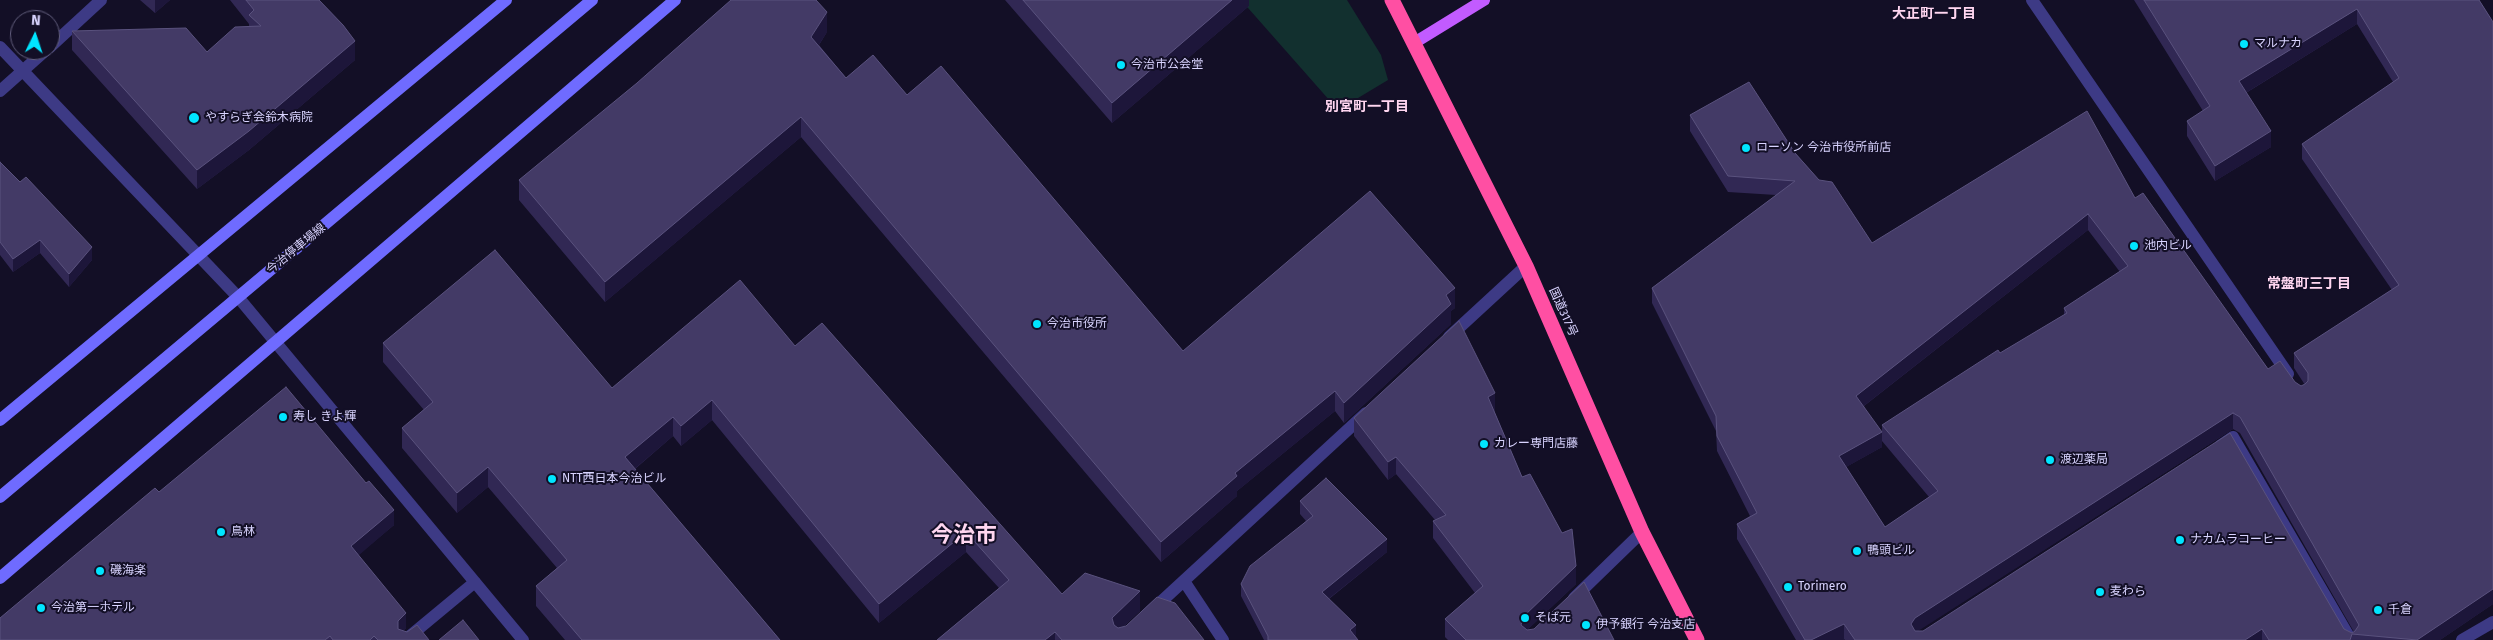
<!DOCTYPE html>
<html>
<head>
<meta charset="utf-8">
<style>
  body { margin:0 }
  #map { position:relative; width:2493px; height:640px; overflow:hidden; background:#130f26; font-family:"Fira Sans",sans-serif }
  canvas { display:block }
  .north { position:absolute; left:10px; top:10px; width:50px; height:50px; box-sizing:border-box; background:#130f26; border:1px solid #625e7d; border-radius:50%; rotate:4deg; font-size:14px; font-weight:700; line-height:20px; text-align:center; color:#d9d4ff }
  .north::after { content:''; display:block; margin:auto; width:18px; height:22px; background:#00e5ff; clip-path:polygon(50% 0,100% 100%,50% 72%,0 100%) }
</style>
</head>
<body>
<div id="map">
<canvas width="2493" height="640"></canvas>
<div class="north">N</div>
</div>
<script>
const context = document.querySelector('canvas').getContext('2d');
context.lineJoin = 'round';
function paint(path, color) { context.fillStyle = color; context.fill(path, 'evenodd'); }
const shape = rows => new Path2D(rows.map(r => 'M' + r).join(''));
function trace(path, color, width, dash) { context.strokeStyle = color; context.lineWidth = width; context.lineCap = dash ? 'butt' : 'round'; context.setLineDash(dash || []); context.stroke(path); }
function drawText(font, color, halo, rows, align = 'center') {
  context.font = font + ' "Fira Sans","Noto Sans JP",sans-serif'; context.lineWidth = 4; context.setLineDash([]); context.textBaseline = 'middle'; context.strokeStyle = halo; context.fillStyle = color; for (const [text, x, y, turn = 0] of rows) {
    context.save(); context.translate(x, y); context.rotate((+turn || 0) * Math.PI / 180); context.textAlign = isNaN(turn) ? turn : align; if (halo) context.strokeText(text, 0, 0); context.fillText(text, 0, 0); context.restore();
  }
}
const green = shape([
  [1241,0,1347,0,1381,55,1388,80,1338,110]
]);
const street = shape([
  [2032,0,2288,374],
  [0,47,238,297,523,640],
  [50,47,101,0],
  [0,91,46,50],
  [1449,337,1526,266],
  [2220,446,2233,437,2351,640],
  [1184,581,1223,640],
  [1574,598,1642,532],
  [1151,611,1366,413],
  [405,640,475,582],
  [2462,640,2493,622]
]);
const secondary = shape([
  [0,420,506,0],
  [0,497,592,0],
  [0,578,675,0]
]);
const primary = shape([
  [1414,43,1484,0]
]);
const highway = shape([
  [1392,0,1526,266,1642,532,1697,640]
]);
const wall = shape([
  [140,0,170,0,155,13],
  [230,0,319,0,355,60,249,150,197,189,72,50,72,31,207,52,249,27,249,24],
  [1005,0,1249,0,1249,6,1112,123],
  [2134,0,2479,0,2493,22,2493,604,2440,640,1845,640,1844,639,1843,640,1796,640,1737,539,1737,524,1750,516,1717,451,1716,431,1652,303,1652,288,1776,195,1728,192,1690,131,1690,115,1795,153,1872,243,2135,198,2268,369,2301,386,2305,385,2294,368,2294,353,2392,290,2302,159,2302,144,2393,82,2357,24,2246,93,2271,147,2215,181,2187,136,2187,121,2203,111],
  [2088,230,2120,272,2064,308,2064,315,1882,425,1882,441,1929,497,1885,527,1846,467,1882,447,1864,406],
  [2233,429,2240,433,2354,632,2352,633,2344,629,1917,631],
  [827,32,819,45,846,78,907,95,1183,351,1455,308,1451,311,1451,324,1344,423,1335,411,1237,491,1237,496,1161,562,801,137,605,302,519,200,519,180],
  [0,162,92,260,69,287,40,253,13,272,0,255],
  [383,343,612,388,795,346,1062,594,1140,611,1123,627,1204,640,937,640,999,588,966,552,879,623,712,420,681,446,673,436,635,469,780,640,565,640,536,606,536,586,557,568,488,487,457,513,402,448,402,428,424,410,383,362],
  [1494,411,1522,477,1576,584,1527,630,1614,640,1448,640,1445,637,1445,619,1475,593,1433,538,1433,521,1435,520,1396,474,1388,480,1354,436,1354,418,1495,411],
  [159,492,394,525,358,555,406,628,403,631,429,640,0,640],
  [1300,501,1387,552,1329,599,1358,640,1264,640,1241,596,1241,584,1306,521,1300,514]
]);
const shadedWall = shape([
  [155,0,170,0,155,13],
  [1232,0,1249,0,1249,6,1112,123,1112,103],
  [2357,9,2357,24,2239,97,2239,81],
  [827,12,827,32,811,57,811,37],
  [355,41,355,60,249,150,197,189,197,170],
  [801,117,801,137,605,302,605,282],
  [2271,131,2271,147,2215,181,2215,166],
  [2088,214,2088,230,1856,412,1856,396],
  [40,240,40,253,13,272,13,259],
  [92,247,92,260,69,287,69,274],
  [1455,288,1455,308,1451,311,1451,324,1344,423,1344,403,1446,295],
  [1335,391,1335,411,1237,491,1237,496,1161,562,1161,542,1235,473],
  [1495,393,1495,411,1488,414,1488,397],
  [712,400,712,420,681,446,681,426],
  [2233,413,2233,429,1915,633,1911,624,1915,618],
  [673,417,673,436,625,477,625,457],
  [1882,432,1882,447,1839,471,1839,456],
  [1396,457,1396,474,1388,480,1388,462],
  [488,467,488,487,457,513,457,493],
  [394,510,394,525,351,562,351,546],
  [966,532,966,552,879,623,879,604],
  [1387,539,1387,552,1322,604,1322,592],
  [1576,566,1576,584,1523,634,1521,625,1523,617],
  [2493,589,2493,604,2440,640,2417,640],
  [1140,591,1140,611,1112,637,1112,618],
  [406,613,406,628,398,637,398,621],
  [1844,624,1844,639,1843,640,1811,640],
  [1356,625,1356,637,1350,630],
  [2262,629,2262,640,2245,640],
  [1055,632,1055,640,1045,640]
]);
const building = shape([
  [246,0,319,0,343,25,355,41,249,131,197,170,72,31,186,28,207,52,235,27,261,26,249,15,254,10,246,0],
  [731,0,816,0,827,12,811,37,846,78,873,55,907,95,941,66,1183,351,1370,191,1455,288,1446,295,1451,304,1344,403,1335,391,1235,473,1237,476,1161,542,801,117,605,282,519,180,637,83,731,0],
  [1023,0,1232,0,1112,103,1023,0],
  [2144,0,2479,0,2493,22,2493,589,2417,640,2352,634,2350,640,2269,640,2262,629,2245,640,1855,640,1844,624,1811,640,1805,640,1737,524,1757,513,1717,436,1716,416,1652,288,1795,181,1728,176,1690,115,1749,82,1795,153,1819,180,1832,182,1872,243,2087,111,2135,198,2143,193,2268,369,2280,361,2295,382,2301,386,2305,384,2308,381,2308,373,2294,353,2399,285,2302,144,2399,78,2357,9,2239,81,2271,131,2215,166,2187,121,2210,106,2144,0],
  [2088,214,2128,266,2064,308,2067,313,2000,353,1998,350,1882,425,1938,491,1885,527,1839,456,1882,432,1856,396,2088,214],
  [2233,413,2240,417,2359,625,2355,631,2352,633,2344,629,2230,433,1923,631,1915,631,1911,624,1915,618,2233,413],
  [0,162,20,182,26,177,92,247,69,274,40,240,13,259,0,242,0,162],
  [495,250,612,388,740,280,795,346,822,323,1062,594,1085,573,1140,591,1112,618,1114,625,1118,628,1126,626,1157,597,1175,603,1204,640,1062,640,1055,632,1045,640,937,640,1009,580,966,532,879,604,712,400,681,426,673,417,625,457,780,640,582,640,536,586,567,560,488,467,457,493,402,428,433,402,383,343,495,250],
  [1459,321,1495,393,1488,397,1522,477,1530,474,1562,533,1572,529,1576,566,1523,617,1521,625,1527,630,1534,629,1584,582,1614,640,1466,640,1445,619,1483,586,1433,521,1446,515,1396,457,1388,462,1354,418,1459,321],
  [286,387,366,483,369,481,394,510,351,546,406,613,398,621,398,629,407,632,417,625,429,640,378,640,374,636,370,640,333,640,330,636,325,640,0,640,0,618,155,488,159,492,286,387],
  [1326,478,1387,539,1322,592,1356,625,1350,630,1358,640,1268,640,1268,636,1241,584,1250,566,1313,516,1300,501,1326,478],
  [463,620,479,640,439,640,463,620]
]);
const markers = [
  [2244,44,5,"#00e5ff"],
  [1121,65,5,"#00e5ff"],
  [194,118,6,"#00e5ff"],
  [1746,148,5,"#00e5ff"],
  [2134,246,5,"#00e5ff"],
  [1037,324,5,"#00e5ff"],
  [283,417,5,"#00e5ff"],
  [1484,444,5,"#00e5ff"],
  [2050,460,5,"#00e5ff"],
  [552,479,5,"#00e5ff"],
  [221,532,5,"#00e5ff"],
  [2180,540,5,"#00e5ff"],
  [1857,551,5,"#00e5ff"],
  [100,571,5,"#00e5ff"],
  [1788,587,5,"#00e5ff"],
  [2100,592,5,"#00e5ff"],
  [41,608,5,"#00e5ff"],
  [2378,610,5,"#00e5ff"],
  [1525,618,5,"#00e5ff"],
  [1586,625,5,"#00e5ff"]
];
const poiNames = [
  ["マルナカ",2254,44],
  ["今治市公会堂",1131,65],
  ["やすらぎ会鈴木病院",205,118],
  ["ローソン 今治市役所前店",1756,148],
  ["池内ビル",2144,246],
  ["今治市役所",1047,324],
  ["寿し きよ輝",293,417],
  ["カレー専門店藤",1494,444],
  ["渡辺薬局",2060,460],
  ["NTT西日本今治ビル",562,479],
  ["鳥林",231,532],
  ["ナカムラコーヒー",2190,540],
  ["鴨頭ビル",1867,551],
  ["磯海楽",110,571],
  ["Torimero",1798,587],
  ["麦わら",2110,592],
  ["今治第一ホテル",51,608],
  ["千倉",2388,610],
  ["そば元",1535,618],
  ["伊予銀行 今治支店",1596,625]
];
const streetNames = [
  ["今治停車場線",296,249,-39],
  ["国道317号",1563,312,66]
];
const neighbourhoodNames = [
  ["大正町一丁目",1934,14],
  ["別宮町一丁目",1367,107],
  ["常盤町三丁目",2309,284]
];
const townNames = [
  ["今治市",964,536]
];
paint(green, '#12302f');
trace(street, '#3d3a85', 12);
trace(secondary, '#6f6bff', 12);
trace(primary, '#c25bff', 12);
trace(highway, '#ff4fa3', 15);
paint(wall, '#312854');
paint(shadedWall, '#1d163a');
paint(building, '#433a66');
trace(building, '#5a527e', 1);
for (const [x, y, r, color] of markers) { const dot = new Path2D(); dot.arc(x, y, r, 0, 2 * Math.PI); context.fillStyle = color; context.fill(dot); trace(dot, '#130f26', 2); }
drawText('12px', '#d9d4ff', '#130f26', poiNames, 'left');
drawText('12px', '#d9d4ff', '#130f26', streetNames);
drawText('bold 14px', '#ffd6f0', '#130f26', neighbourhoodNames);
drawText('bold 22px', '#ffd6f0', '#130f26', townNames);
</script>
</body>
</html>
